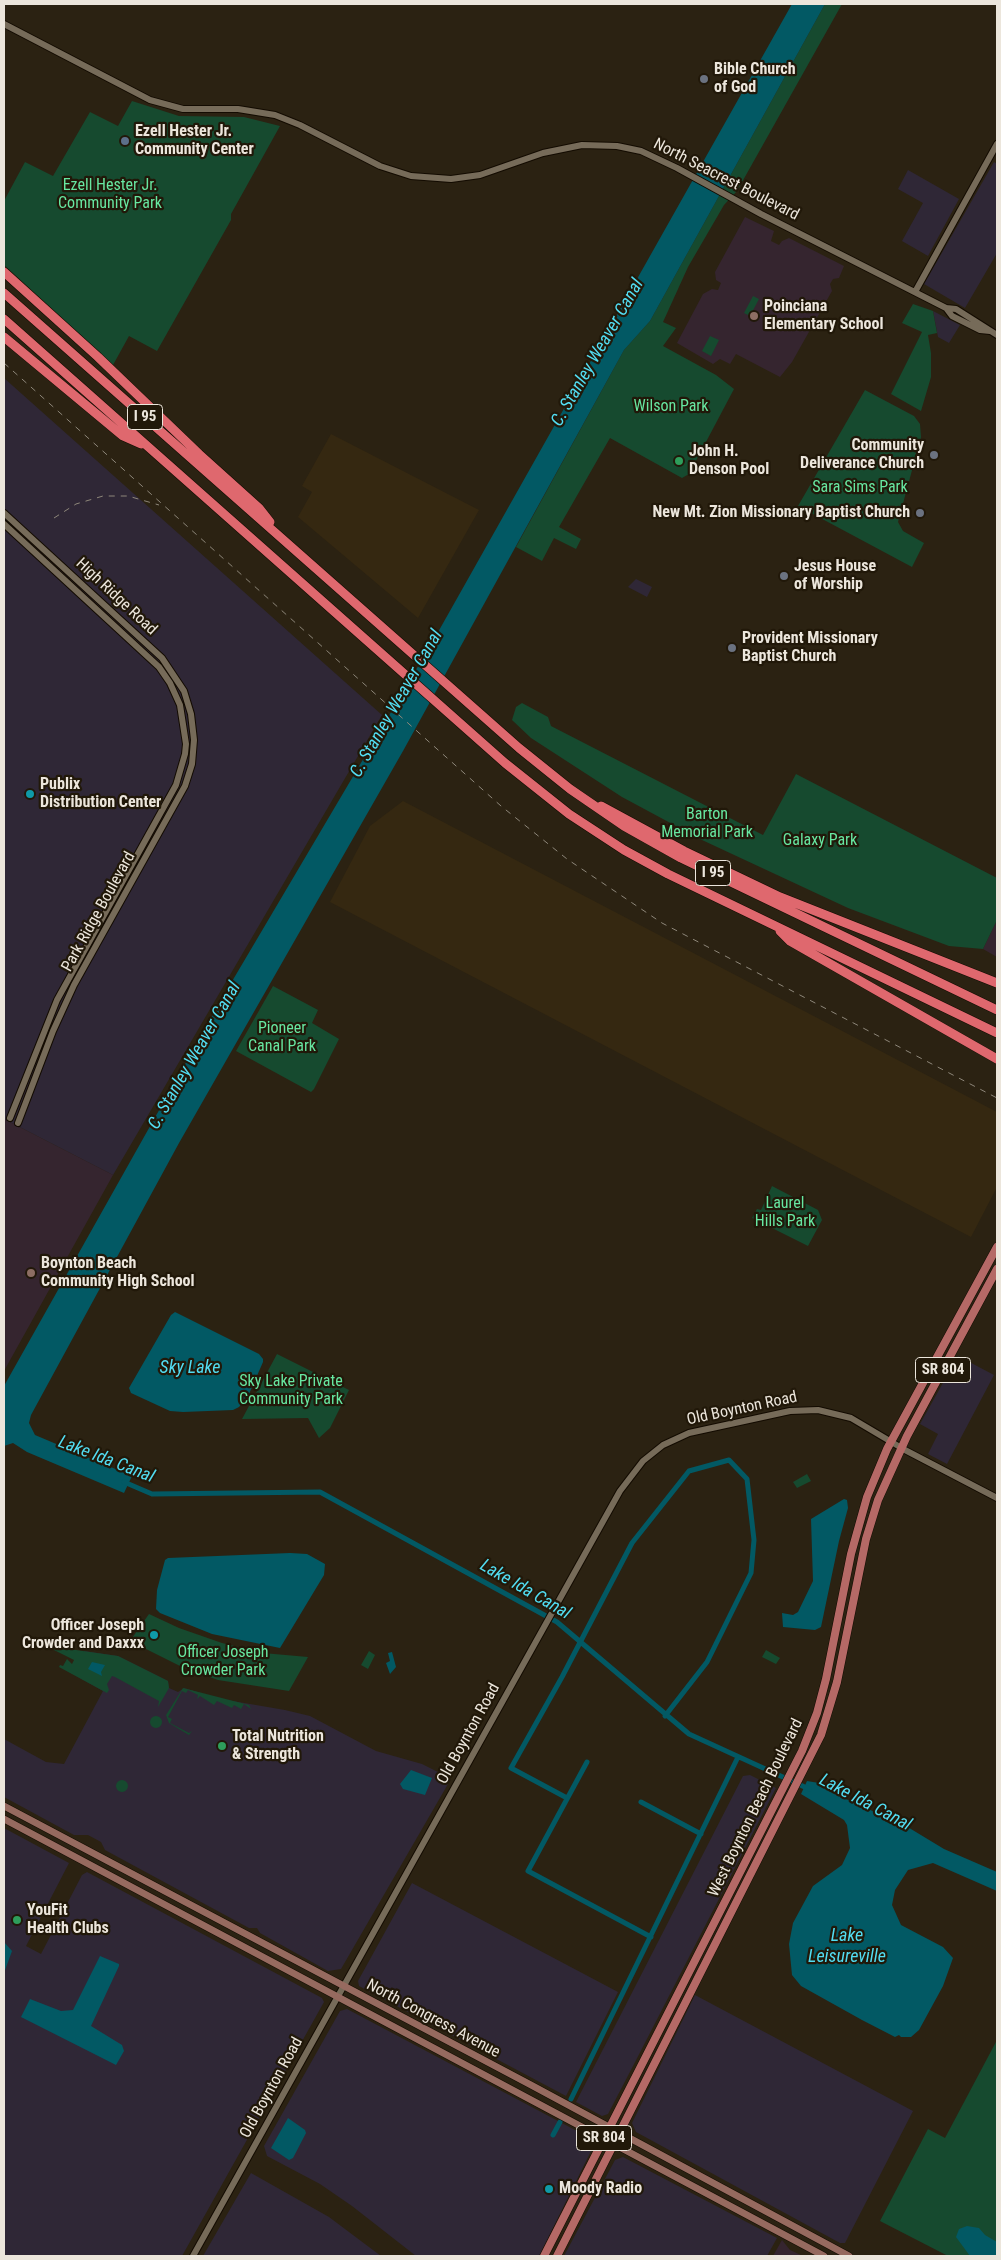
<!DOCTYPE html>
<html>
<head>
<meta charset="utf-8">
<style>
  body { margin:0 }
  #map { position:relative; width:1001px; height:2260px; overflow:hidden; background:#2b2212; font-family:"Roboto Condensed",sans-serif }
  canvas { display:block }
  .frame { position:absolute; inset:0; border:5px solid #ece6dc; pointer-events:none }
</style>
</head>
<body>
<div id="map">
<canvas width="1001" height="2260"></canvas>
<div class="frame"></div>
</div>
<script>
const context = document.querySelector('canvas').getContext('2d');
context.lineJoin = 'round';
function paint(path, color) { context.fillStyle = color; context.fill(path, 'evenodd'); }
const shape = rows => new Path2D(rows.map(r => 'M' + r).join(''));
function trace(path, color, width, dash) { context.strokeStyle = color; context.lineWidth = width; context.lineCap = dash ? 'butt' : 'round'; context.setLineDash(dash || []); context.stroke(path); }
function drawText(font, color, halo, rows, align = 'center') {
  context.font = font + ' "Roboto Condensed",sans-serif'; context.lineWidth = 4.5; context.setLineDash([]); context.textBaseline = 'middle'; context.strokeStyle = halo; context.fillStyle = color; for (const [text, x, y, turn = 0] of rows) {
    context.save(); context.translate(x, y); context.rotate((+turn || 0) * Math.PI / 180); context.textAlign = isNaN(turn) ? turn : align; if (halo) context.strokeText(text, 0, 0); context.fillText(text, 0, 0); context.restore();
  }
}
const commercial = shape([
  [994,162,997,164,997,253,965,308,924,284],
  [908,170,959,199,928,256,902,241,923,203,898,189],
  [933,311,960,325,949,343,938,337],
  [4,378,382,715,113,1175,4,1119],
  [636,579,652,587,647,597,628,587],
  [958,1356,994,1375,947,1464,928,1454,938,1434,920,1424],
  [84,1651,118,1656,168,1681,169,1688,178,1692,184,1688,221,1699,285,1710,310,1716,376,1751,422,1764,446,1776,448,1784,341,1969,328,1971,260,1933,257,1928,249,1928,105,1850,101,1842,88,1835,74,1835,4,1797,4,1739,46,1762,64,1764,103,1691,71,1673],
  [750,1775,776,1788,633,2066,608,2114,602,2116,576,2102,743,1776],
  [4,1828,69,1863,26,1946,41,1954,82,1875,87,1872,322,1998,324,2002,182,2256,4,2256],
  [412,1883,618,1992,566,2096,359,1986,358,1981],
  [695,1995,913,2111,845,2243,840,2243,636,2132,632,2123],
  [347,2009,592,2139,593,2147,539,2256,416,2256,352,2206,320,2184,267,2156,264,2146,340,2011],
  [623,2157,777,2238,767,2256,564,2256,615,2160],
  [251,2173,329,2217,381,2256,203,2256]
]);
const built = shape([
  [331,434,479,510,418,618,298,517,312,492,302,486],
  [403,801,997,1112,997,1187,971,1237,330,902,370,826]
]);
const education = shape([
  [745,217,774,231,771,241,779,245,782,241,789,238,844,266,839,278,833,279,830,284,832,291,792,362,780,377,736,354,730,364,720,359,713,364,677,343,703,294,712,289,718,290,721,283,716,280,715,272],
  [997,920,997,957,983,949],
  [4,1119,113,1175,4,1371],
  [782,2240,790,2250,803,2256,773,2256]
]);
const green = shape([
  [825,4,842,4,737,191,724,205,688,267,663,322,676,328,663,346,716,375,734,389,689,474,682,478,610,438,559,527,581,539,576,549,554,538,542,561,516,547,624,350,650,321],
  [132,101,179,116,244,117,280,126,231,214,231,220,157,351,129,336,113,365,4,265,4,201,25,162,53,176,90,112,118,126],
  [753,296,759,299,750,316,744,313],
  [913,304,933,311,937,333,928,335,931,353,931,377,921,411,891,394,922,332,902,323],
  [710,336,719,340,711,356,702,351],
  [865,390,914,416,920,424,921,437,898,522,903,531,924,543,912,567,798,506],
  [522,703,548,717,551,726,763,835,796,774,997,878,997,920,983,949,949,946,848,908,702,840,622,797,531,738,512,720,516,707],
  [273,986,318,1010,312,1023,339,1039,314,1089,311,1092,236,1051],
  [772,1186,818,1210,822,1220,808,1246,752,1218,757,1209,761,1210],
  [277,1354,349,1390,330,1428,319,1438,308,1418,242,1419],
  [807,1474,811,1481,797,1488,793,1482],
  [149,1614,179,1628,222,1643,263,1653,308,1657,289,1691,218,1680,184,1668,130,1641],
  [55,1647,118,1656,168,1681,169,1688,158,1707,159,1701,115,1677,112,1676,107,1684,109,1690,107,1693,59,1667,60,1665,63,1666,67,1659,72,1664,74,1660,54,1650],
  [766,1650,780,1658,776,1664,762,1657],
  [369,1651,375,1655,368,1669,361,1665],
  [183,1688,249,1705,251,1709,244,1704,241,1709,234,1705,232,1708,217,1701,214,1705,200,1696,197,1699,198,1695,188,1690,186,1693,182,1691,168,1717,172,1719,170,1723,189,1733,192,1731,189,1735,169,1723,166,1715],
  '150 1722a6 6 0 1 1 12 0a6 6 0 1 1-12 0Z',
  '116 1786a6 6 0 1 1 12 0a6 6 0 1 1-12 0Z',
  [997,2040,997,2256,948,2256,880,2221,928,2129,945,2138]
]);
const water = shape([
  [792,4,825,4,650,321,624,350,403,751,179,1143,31,1415,29,1423,35,1435,132,1476,124,1493,27,1452,13,1443,4,1446,4,1386,221,1000,433,641],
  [175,1312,259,1354,263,1359,263,1362,249,1394,239,1407,233,1410,183,1412,170,1411,131,1393,129,1388,171,1315],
  [844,1499,847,1500,848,1508,839,1541,821,1627,815,1630,783,1627,782,1613,793,1615,798,1612,813,1581,811,1519],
  [290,1553,307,1554,325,1564,324,1575,280,1648,212,1634,160,1613,156,1609,157,1590,165,1560,168,1558],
  [392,1652,396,1667,390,1674,386,1663,390,1661,388,1653],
  [92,1662,105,1665,101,1672,102,1676,88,1669],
  [411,1770,432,1778,425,1795,403,1789,400,1784],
  [807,1781,819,1783,839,1796,906,1826,944,1849,997,1872,997,1891,933,1863,908,1870,895,1890,892,1905,901,1925,943,1947,953,1958,943,1986,919,2030,911,2037,901,2037,899,2035,895,2037,862,2020,801,1986,792,1975,789,1944,793,1923,813,1886,842,1865,850,1848,847,1825,844,1820,801,1794],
  [4,1942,12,1951,4,1973],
  [100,1956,119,1964,119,1966,91,2026,122,2045,124,2051,116,2065,21,2017,30,1999,61,2011,73,2010],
  [288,2118,305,2130,306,2133,293,2158,289,2160,271,2148],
  [967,2226,979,2228,985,2235,997,2242,997,2256,970,2256,956,2237,959,2229]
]);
const canal = shape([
  [124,1482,152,1494,320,1492,557,1622,689,1734,809,1789],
  [587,1762,528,1871,651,1937],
  [567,1798,511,1768,562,1677,632,1543,689,1471,729,1460,747,1479,754,1540,751,1573,707,1662,665,1716],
  [641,1802,701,1834],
  [571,2099,738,1757],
  [553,2135,560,2122]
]);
const tertiary = shape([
  [4,24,150,100,183,109,238,109,275,115,300,125,380,166,411,176,451,179,480,175,543,153,582,145,617,146,641,151,677,168,761,214,946,308,956,309,997,335],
  [915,292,997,144],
  [946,308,952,316,980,330,990,331],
  [4,513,162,658,184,691,191,714,194,740,192,764,185,786,74,985,53,1031,18,1123],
  [4,524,159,667,170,683,180,705,186,744,185,754,176,785,57,1000,10,1118],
  [193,2256,620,1491,643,1461,663,1445,689,1433,790,1411,818,1410,851,1418,905,1450,997,1498]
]);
const secondary = shape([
  [4,1806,531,2085,849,2256],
  [4,1819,824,2256]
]);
const primary = shape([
  [544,2256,802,1751,817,1713,826,1679,851,1554,867,1497,887,1449,997,1247],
  [557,2256,821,1735,837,1682,866,1539,878,1500,907,1436,997,1269]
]);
const motorway = shape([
  [4,272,98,357,199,454,259,508,270,522],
  [4,293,519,748,570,789,624,826,681,858,997,1010],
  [4,319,505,763,569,814,624,850,668,874,997,1033],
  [4,337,123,436,141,444],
  [601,806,684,851,780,897,997,983],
  [780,931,790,941,997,1059]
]);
const rail = shape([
  [4,363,501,806,567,859,662,923,997,1098],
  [54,518,76,504,103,496,128,496,159,505]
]);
const markers = [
  [704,79,5,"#6b7280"],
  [125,141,5,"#5c6f8a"],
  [754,316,5,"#8d6e63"],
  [934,455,5,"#6b7280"],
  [679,461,5,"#2e9e5b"],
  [920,513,5,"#6b7280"],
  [784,576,5,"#6b7280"],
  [732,648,5,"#6b7280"],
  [30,794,5,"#0f9aa8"],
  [31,1273,5,"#8d6e63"],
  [154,1635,5,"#0f9aa8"],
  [222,1746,5,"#2e9e5b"],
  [17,1920,5,"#2e9e5b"],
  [549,2189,5,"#0f9aa8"]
];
const shields = [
  [145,417,35],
  [713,873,35],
  [943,1370,55],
  [604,2138,55]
];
const shieldNames = [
  ["I 95",145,417],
  ["I 95",713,873],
  ["SR 804",943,1370],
  ["SR 804",604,2138]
];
const poiNames = [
  ["Bible Church",714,70],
  ["of God",714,88],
  ["Ezell Hester Jr.",135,132],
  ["Community Center",135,150],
  ["Poinciana",764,307],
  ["Elementary School",764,325],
  ["Community",924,446,"right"],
  ["Deliverance Church",924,464,"right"],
  ["John H.",689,452],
  ["Denson Pool",689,470],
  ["New Mt. Zion Missionary Baptist Church",910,513,"right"],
  ["Jesus House",794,567],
  ["of Worship",794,585],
  ["Provident Missionary",742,639],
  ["Baptist Church",742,657],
  ["Publix",40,785],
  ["Distribution Center",40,803],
  ["Boynton Beach",41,1264],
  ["Community High School",41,1282],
  ["Officer Joseph",144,1626,"right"],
  ["Crowder and Daxxx",144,1644,"right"],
  ["Total Nutrition",232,1737],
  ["& Strength",232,1755],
  ["YouFit",27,1911],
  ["Health Clubs",27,1929],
  ["Moody Radio",559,2189]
];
const streetNames = [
  ["North Seacrest Boulevard",726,180,27],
  ["High Ridge Road",116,597,43],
  ["Park Ridge Boulevard",99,912,-61],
  ["Old Boynton Road",742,1409,-12],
  ["Old Boynton Road",469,1734,-61],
  ["West Boynton Beach Boulevard",756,1808,-64],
  ["North Congress Avenue",433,2019,28],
  ["Old Boynton Road",272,2088,-61]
];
const parkNames = [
  ["Ezell Hester Jr.",110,186],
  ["Community Park",110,204],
  ["Wilson Park",671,407],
  ["Sara Sims Park",860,488],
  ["Barton",707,815],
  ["Memorial Park",707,833],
  ["Galaxy Park",820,841],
  ["Pioneer",282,1029],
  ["Canal Park",282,1047],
  ["Laurel",785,1204],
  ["Hills Park",785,1222],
  ["Sky Lake Private",291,1382],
  ["Community Park",291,1400],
  ["Officer Joseph",223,1653],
  ["Crowder Park",223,1671]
];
const waterNames = [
  ["C. Stanley Weaver Canal",598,353,-60],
  ["C. Stanley Weaver Canal",397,704,-60],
  ["C. Stanley Weaver Canal",195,1056,-60],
  ["Sky Lake",190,1368],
  ["Lake Ida Canal",106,1460,21],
  ["Lake Ida Canal",525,1590,30],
  ["Lake Ida Canal",865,1803,28],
  ["Lake",847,1936],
  ["Leisureville",847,1957]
];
paint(commercial, '#2f2736');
paint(built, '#352811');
paint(education, '#35252f');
paint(green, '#164a2f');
paint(water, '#025964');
trace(canal, '#025964', 5);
trace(tertiary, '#130b01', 8);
trace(secondary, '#130b01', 8);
trace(primary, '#130b01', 9);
trace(motorway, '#130b01', 10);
trace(tertiary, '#766b59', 6);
trace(secondary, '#966a5f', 7);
trace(primary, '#b56966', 8);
trace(motorway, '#df686e', 9);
trace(rail, '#8e877a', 1, [6, 6]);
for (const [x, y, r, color] of markers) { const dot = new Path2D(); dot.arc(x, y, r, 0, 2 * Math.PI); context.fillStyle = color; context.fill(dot); trace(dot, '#211809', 2); }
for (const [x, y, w] of shields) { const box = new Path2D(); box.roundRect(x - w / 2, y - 12.5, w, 25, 4); context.fillStyle = '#211809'; context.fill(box); trace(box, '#ece6dc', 1); }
drawText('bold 15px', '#ece6dc', null, shieldNames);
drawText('bold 16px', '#ece6dc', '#211809', poiNames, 'left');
drawText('16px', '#ece6dc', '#211809', streetNames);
drawText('16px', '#67e7a1', '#211809', parkNames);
drawText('italic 18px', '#52ddf2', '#211809', waterNames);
</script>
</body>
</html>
